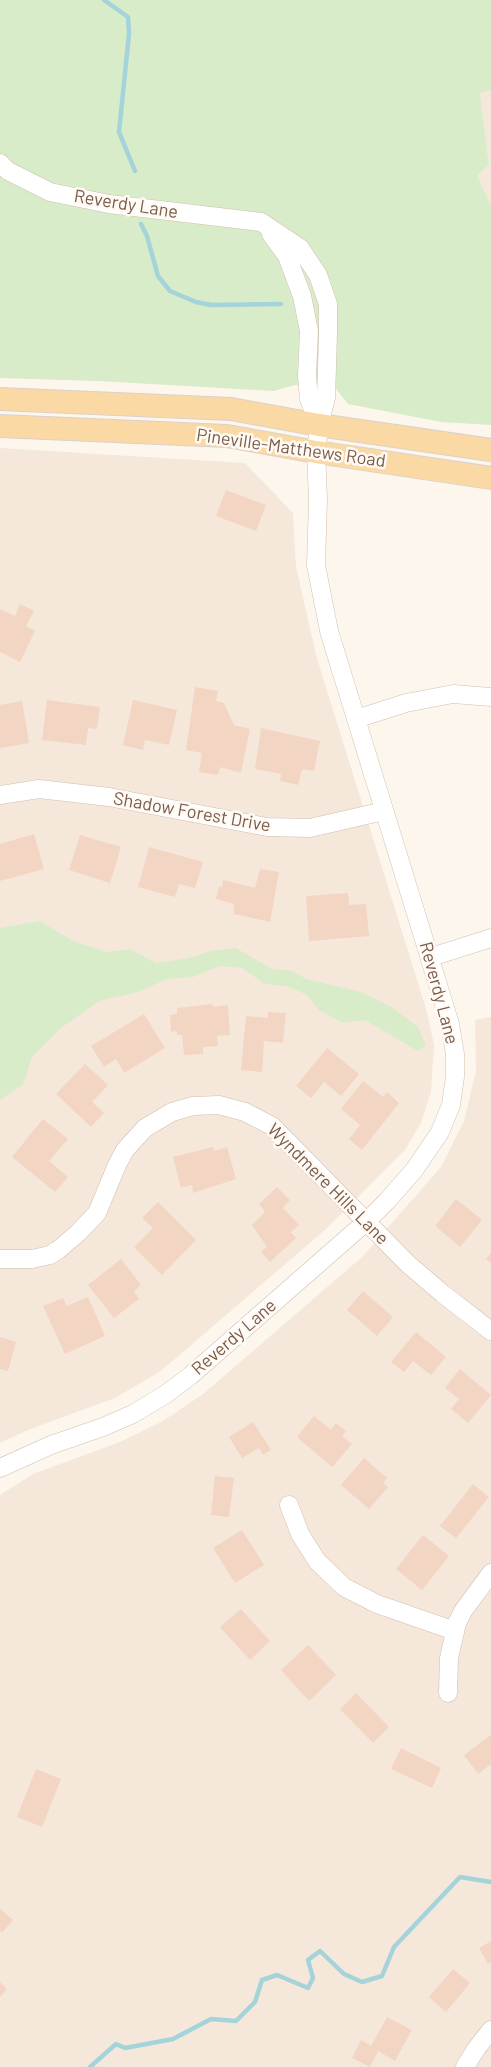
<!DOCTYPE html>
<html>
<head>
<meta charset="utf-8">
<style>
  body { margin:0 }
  canvas { display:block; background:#fdf6ec }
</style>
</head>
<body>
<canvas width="491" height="2067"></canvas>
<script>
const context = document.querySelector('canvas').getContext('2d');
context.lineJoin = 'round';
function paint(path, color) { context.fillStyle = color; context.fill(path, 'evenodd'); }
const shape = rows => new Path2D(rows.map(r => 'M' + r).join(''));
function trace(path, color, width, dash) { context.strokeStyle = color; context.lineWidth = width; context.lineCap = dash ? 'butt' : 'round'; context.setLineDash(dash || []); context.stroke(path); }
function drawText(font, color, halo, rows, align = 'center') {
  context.font = font + ' Barlow,sans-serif'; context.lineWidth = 5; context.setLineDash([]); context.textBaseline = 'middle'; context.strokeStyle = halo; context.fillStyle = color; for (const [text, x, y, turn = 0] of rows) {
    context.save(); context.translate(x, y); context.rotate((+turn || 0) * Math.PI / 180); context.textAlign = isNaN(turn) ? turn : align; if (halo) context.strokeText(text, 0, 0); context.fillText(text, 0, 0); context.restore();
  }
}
const residential = shape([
  [491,90,491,206,477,175,489,165,480,92],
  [0,448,245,463,293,513,296,566,316,655,427,1012,434,1045,431,1092,421,1123,405,1150,326,1229,161,1371,115,1398,28,1430,0,1443],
  [491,1017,491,2067,0,2067,0,1495,33,1474,120,1442,163,1421,203,1394,362,1257,441,1167,464,1121,476,1071,475,1020]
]);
const green = shape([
  [0,0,491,0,491,90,480,93,489,165,477,175,491,206,491,425,441,422,348,404,336,389,295,385,274,391,97,381,0,378],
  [40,921,73,941,106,952,130,949,156,963,189,958,211,951,236,948,272,969,293,971,306,979,361,992,390,1006,418,1027,426,1046,418,1051,365,1020,343,1023,319,1010,307,995,287,986,265,984,242,968,220,966,193,977,167,979,138,992,99,1001,61,1028,32,1057,23,1085,0,1100,0,928]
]);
const stream = shape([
  [104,0,128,17,129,34,119,132,135,171],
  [141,224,147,236,158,276,170,291,196,302,211,305,281,304],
  [90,2067,116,2044,125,2048,173,2039,211,2019,236,2021,255,2002,262,1980,277,1975,308,1988,313,1978,308,1960,320,1951,344,1974,362,1982,382,1976,394,1947,460,1877,491,1882]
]);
const building = shape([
  [226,490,266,505,256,531,216,516],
  [20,604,34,611,26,626,35,631,20,662,0,652,0,609,15,616],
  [195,687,218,691,216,701,224,703,234,725,250,729,241,773,220,767,218,775,199,772,202,753,186,750],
  [47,700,100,707,97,729,88,728,86,745,42,740],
  [133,700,177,710,169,745,145,740,143,750,123,745],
  [22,701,29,743,0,748,0,705],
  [261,728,320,741,314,771,302,769,298,785,280,781,281,774,255,769],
  [34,834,44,869,0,881,0,844],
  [80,835,121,847,110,883,69,870],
  [149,847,203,862,195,888,179,884,175,897,138,887],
  [260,869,279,872,270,922,234,914,234,904,216,899,219,887,222,887,223,880,255,888],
  [348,893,349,905,366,904,369,936,309,941,306,896],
  [213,1004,213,1007,228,1005,230,1035,217,1036,218,1046,203,1047,203,1054,184,1055,182,1035,177,1035,177,1031,171,1032,170,1015,177,1014,177,1008],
  [268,1012,286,1013,283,1043,264,1041,262,1072,241,1070,246,1016,268,1018],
  [144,1014,165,1048,124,1073,116,1059,104,1067,91,1046],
  [327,1048,359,1074,341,1096,324,1082,311,1098,296,1086],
  [85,1064,108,1085,92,1102,104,1113,91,1127,56,1094],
  [363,1081,383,1097,387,1092,399,1103,362,1150,349,1139,360,1125,341,1109],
  [43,1119,68,1139,49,1161,68,1177,55,1192,12,1157],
  [213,1147,214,1151,227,1147,236,1179,193,1193,192,1185,181,1188,173,1157],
  [277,1187,290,1200,283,1208,299,1225,291,1232,296,1238,270,1262,261,1252,267,1247,252,1225,265,1212,259,1204],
  [456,1199,482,1220,460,1247,435,1226],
  [158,1202,196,1240,162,1275,134,1247,153,1228,142,1218],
  [491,1253,491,1263,486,1259],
  [121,1259,141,1285,134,1291,139,1299,114,1318,88,1285],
  [363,1291,393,1317,377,1336,347,1310],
  [88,1297,105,1336,65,1354,43,1306,63,1298,67,1306],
  [416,1332,446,1357,431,1375,413,1361,404,1372,391,1362],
  [0,1337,16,1342,8,1371,0,1369],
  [460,1369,491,1395,468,1423,451,1409,459,1399,445,1388],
  [314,1416,331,1430,336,1423,346,1431,342,1436,352,1444,332,1467,297,1437],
  [253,1422,271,1450,263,1455,259,1448,242,1458,229,1437],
  [364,1458,387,1478,383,1483,388,1487,369,1509,341,1485],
  [215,1476,234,1478,229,1517,211,1515],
  [473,1484,489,1497,456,1538,440,1526],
  [242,1530,264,1565,235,1583,213,1548],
  [423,1535,449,1556,422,1590,396,1569],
  [241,1609,270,1641,250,1660,220,1627],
  [308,1645,336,1675,309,1701,281,1670],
  [356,1693,389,1727,373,1743,340,1709],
  [491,1735,491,1764,478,1774,464,1755],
  [401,1748,441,1768,432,1788,391,1769],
  [36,1769,61,1779,42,1827,17,1817],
  [0,1909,13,1920,2,1933,0,1931],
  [491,1941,491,1962,488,1964,479,1948],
  [453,1969,470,1983,446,2012,429,1997],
  [0,1982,7,1989,0,1997],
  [387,2017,412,2030,395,2061,378,2051,370,2067,352,2058,361,2040,371,2046]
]);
const minor = shape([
  [0,163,8,171,50,192,109,204,261,222,300,248,318,275,328,304,328,334,326,398,319,425,316,452,318,499,316,565,329,631,450,1024,455,1054,455,1077,451,1105,440,1132,415,1169,387,1201,367,1221,190,1376,166,1394,133,1414,103,1427,51,1445,0,1468],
  [271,234,287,256,302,296,309,331,307,377,309,399,319,425],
  [356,719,406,703,453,694,491,697],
  [0,795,39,789,109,797,267,827,310,828,384,811],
  [431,957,491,938],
  [0,1259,32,1259,50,1255,58,1250,78,1233,97,1213,117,1165,125,1150,145,1128,172,1112,193,1106,219,1105,245,1112,272,1126,408,1264,443,1294,491,1331],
  [289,1505,300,1534,317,1561,344,1587,377,1604,455,1631],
  [448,1693,449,1658,457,1623,463,1611,491,1573],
  [465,2067,476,2049,491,2030]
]);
const major = shape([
  [0,399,231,409,319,425,491,450],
  [0,426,227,436,316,452,491,478]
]);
const streetNames = [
  ["Reverdy Lane",126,204,9],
  ["Pineville-Matthews Road",291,448,8],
  ["Shadow Forest Drive",192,812,10],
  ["Reverdy Lane",439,993,75],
  ["Wyndmere Hills Lane",328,1184,45],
  ["Reverdy Lane",234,1337,-41]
];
paint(residential, '#f5e8da');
paint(green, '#d8ecc9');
trace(stream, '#a5d3da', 4.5);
paint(building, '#f3d5c3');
trace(minor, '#d1beb0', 19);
trace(major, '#dad1cd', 24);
trace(minor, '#fff', 18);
trace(major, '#fbd9a5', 22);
drawText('18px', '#7a5c4d', '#fffaf3', streetNames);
</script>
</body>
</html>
